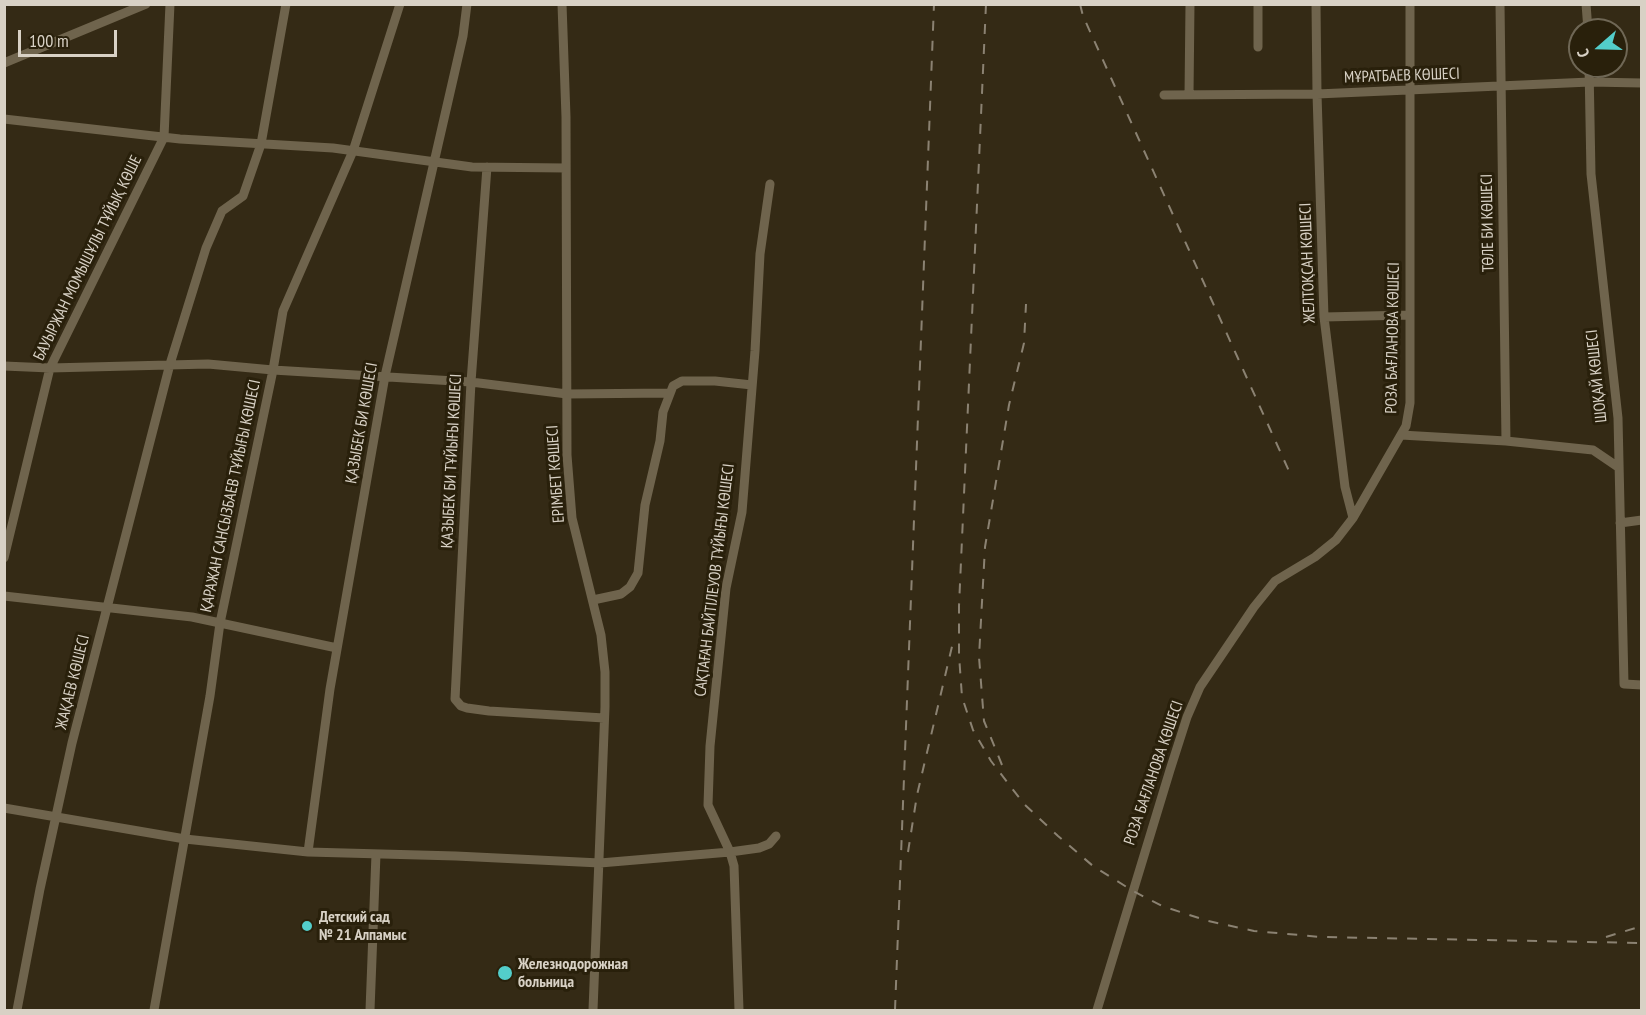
<!DOCTYPE html>
<html>
<head>
<meta charset="utf-8">
<style>
  body { margin:0 }
  #map { position:relative; width:1646px; height:1015px; overflow:hidden; background:#342a15; font-family:"PT Sans Narrow",sans-serif }
  canvas { display:block }
  .frame { position:absolute; inset:0; border:6px solid #d8d1c5; pointer-events:none }
  .north { position:absolute; left:1568px; top:18px; width:60px; height:60px; box-sizing:border-box; background:#29200b; border:2px solid #6f6755; border-radius:50%; rotate:250deg; font-size:16px; font-weight:700; line-height:24px; text-align:center; color:#d8d1c5 }
  .north::after { content:''; display:block; margin:auto; width:21px; height:27px; background:#53cdca; clip-path:polygon(50% 0,100% 100%,50% 72%,0 100%) }
  .scale { position:absolute; left:18px; top:30px; width:99px; height:27px; box-sizing:border-box; border:3px solid #d8d1c5; border-top:0; padding-left:8px; font-size:18px; line-height:21px; white-space:nowrap; color:#d8d1c5; -webkit-text-stroke:4px #29200b; paint-order:stroke }
</style>
</head>
<body>
<div id="map">
<canvas width="1646" height="1015"></canvas>
<div class="frame"></div>
<div class="north">С</div>
<div class="scale">100 m</div>
</div>
<script>
const context = document.querySelector('canvas').getContext('2d');
context.lineJoin = 'round';
const shape = rows => new Path2D(rows.map(r => 'M' + r).join(''));
function trace(path, color, width, dash) { context.strokeStyle = color; context.lineWidth = width; context.lineCap = dash ? 'butt' : 'round'; context.setLineDash(dash || []); context.stroke(path); }
function drawText(font, color, halo, rows, align = 'center') {
  context.font = font + ' "PT Sans Narrow",sans-serif'; context.lineWidth = 6; context.setLineDash([]); context.textBaseline = 'middle'; context.strokeStyle = halo; context.fillStyle = color; for (const [text, x, y, turn = 0] of rows) {
    context.save(); context.translate(x, y); context.rotate((+turn || 0) * Math.PI / 180); context.textAlign = isNaN(turn) ? turn : align; if (halo) context.strokeText(text, 0, 0); context.fillText(text, 0, 0); context.restore();
  }
}
const minor = shape([
  [562,4,566,117,567,455,572,518,601,635,605,672,605,707,593,1010],
  [1258,4,1258,47],
  [1316,4,1317,94,1324,317,1345,487,1353,518],
  [1500,4,1506,441],
  [1586,4,1588,30],
  [4,63,146,4],
  [1589,66,1591,174,1618,418,1624,684,1642,685],
  [1164,95,1317,94,1590,82,1642,83],
  [1189,95,1190,4],
  [4,119,180,139,333,148,472,167,566,168],
  [487,167,471,382,455,699,461,706,467,708,489,711,604,718],
  [1324,317,1410,315],
  [4,366,50,368,208,364,273,370,471,382,567,394,669,393],
  [1401,435,1506,441,1593,450,1618,467],
  [1620,523,1642,520],
  [4,558,50,368,164,137,170,4],
  [4,596,192,617,337,648],
  [593,600,621,594,630,587,638,573,645,505,660,441,663,412,673,386,682,381,715,381,752,385],
  [4,808,185,839,308,852,456,856,600,863,730,852,759,848,769,844,776,836],
  [308,852,330,689,385,376,463,36,467,4],
  [17,1010,40,889,72,743,170,364,206,248,222,211,243,196,261,144,286,4],
  [154,1010,210,696,220,623,273,370,283,311,353,151,400,4],
  [370,1010,376,854],
  [739,1010,734,866,730,852,708,805,710,746,726,588,742,512,755,351,760,254,770,184],
  [1097,1010,1170,770,1187,717,1200,687,1254,607,1275,581,1315,557,1336,540,1353,518,1406,426,1410,403,1410,4]
]);
const rail = shape([
  [986,4,959,606,959,655,962,697,973,730,991,761,1024,804,1058,836,1093,866,1133,891,1162,906,1208,921,1254,931,1321,937,1642,943],
  [1080,4,1083,16,1289,471],
  [1002,765,984,721,979,657,985,547,1009,405,1024,343,1026,304],
  [908,852,917,795,954,638],
  [1606,937,1642,926],
  [895,1010,934,4]
]);
const markers = [
  [307,926,6,"#53cdca"],
  [505,973,8,"#53cdca"]
];
const streetNames = [
  ["МҰРАТБАЕВ КӨШЕСІ",1402,76,-2],
  ["ТӨЛЕ БИ КӨШЕСІ",1488,223,-91],
  ["БАУЫРЖАН МОМЫШҰЛЫ ТҰЙЫҚ КӨШЕ",88,258,-64],
  ["ЖЕЛТОҚСАН КӨШЕСІ",1308,263,-92],
  ["РОЗА БАҒЛАНОВА КӨШЕСІ",1393,338,-89],
  ["ШОҚАЙ КӨШЕСІ",1597,376,-96],
  ["ҚАЗЫБЕК БИ КӨШЕСІ",362,423,-80],
  ["ҚАЗЫБЕК БИ ТҰЙЫҒЫ КӨШЕСІ",452,461,-87],
  ["ЕРІМБЕТ КӨШЕСІ",556,474,-94],
  ["ҚАРАЖАН САНСЫЗБАЕВ ТҰЙЫҒЫ КӨШЕСІ",231,496,-78],
  ["САҚТАҒАН БАЙТІЛЕУОВ ТҰЙЫҒЫ КӨШЕСІ",715,580,-83],
  ["ЖАҚАЕВ КӨШЕСІ",73,682,-76],
  ["РОЗА БАҒЛАНОВА КӨШЕСІ",1154,773,-71]
];
const poiNames = [
  ["Детский сад",319,917],
  ["№ 21 Алпамыс",319,935],
  ["Железнодорожная",518,964],
  ["больница",518,982]
];
trace(minor, '#6f644d', 9);
trace(rail, '#8b8272', 2, [10, 10]);
for (const [x, y, r, color] of markers) { const dot = new Path2D(); dot.arc(x, y, r, 0, 2 * Math.PI); context.fillStyle = color; context.fill(dot); trace(dot, '#29200b', 2); }
drawText('16px', '#d8d1c5', '#29200b', streetNames);
drawText('bold 16px', '#d8d1c5', '#29200b', poiNames, 'left');
</script>
</body>
</html>
